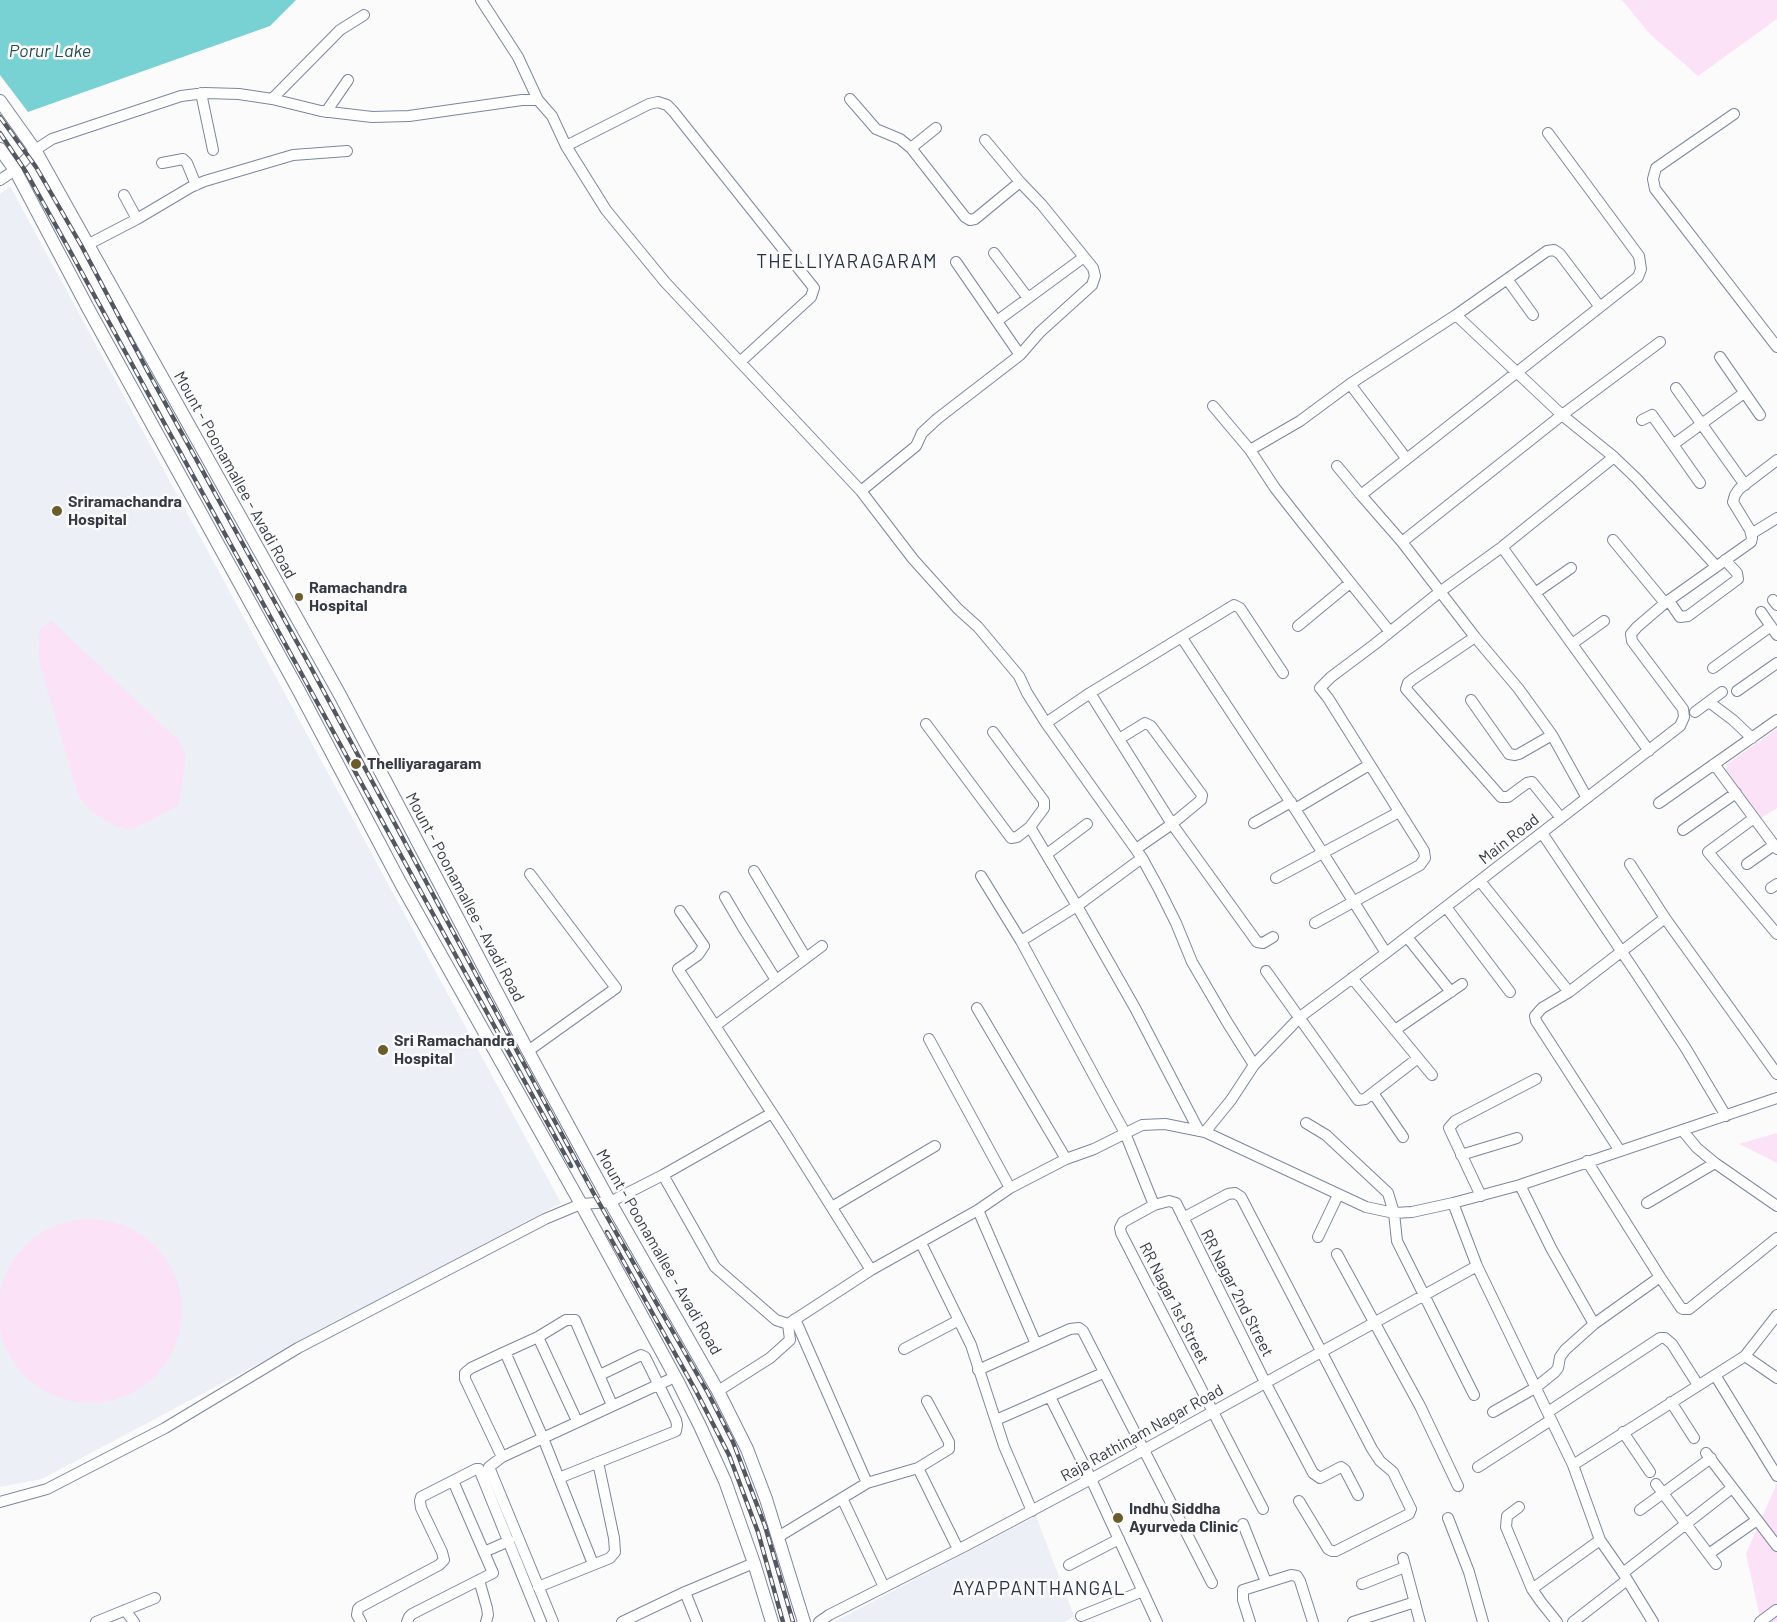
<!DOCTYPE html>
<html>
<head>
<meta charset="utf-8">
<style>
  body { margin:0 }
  canvas { display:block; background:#fbfbfb }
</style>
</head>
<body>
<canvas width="1777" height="1622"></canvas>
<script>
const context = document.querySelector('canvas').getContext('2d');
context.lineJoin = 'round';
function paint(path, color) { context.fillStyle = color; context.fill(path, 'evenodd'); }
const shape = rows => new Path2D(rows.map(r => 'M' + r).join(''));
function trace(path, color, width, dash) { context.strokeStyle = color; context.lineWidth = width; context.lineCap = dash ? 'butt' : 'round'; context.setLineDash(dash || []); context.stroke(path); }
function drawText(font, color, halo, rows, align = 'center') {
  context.font = font + ' Barlow,sans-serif'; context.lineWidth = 5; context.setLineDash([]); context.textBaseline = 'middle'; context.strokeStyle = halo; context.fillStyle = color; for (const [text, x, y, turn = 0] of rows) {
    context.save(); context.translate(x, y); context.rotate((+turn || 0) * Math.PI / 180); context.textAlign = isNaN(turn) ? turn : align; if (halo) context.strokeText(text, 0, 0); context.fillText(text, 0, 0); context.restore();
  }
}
const built = shape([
  [10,186,561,1203,42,1479,0,1487,0,194],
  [1036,1516,1074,1616,1065,1622,834,1622]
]);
const green = shape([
  [1622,0,1777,0,1777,19,1698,76,1650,34],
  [51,620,178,740,186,755,179,805,146,823,132,829,126,829,111,824,89,809,78,795,38,658,40,630],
  [1777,729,1777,808,1761,818,1726,770,1727,764],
  [1777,1133,1777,1163,1739,1144],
  '-2 1311a92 92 0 1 1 184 0a92 92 0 1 1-184 0Z',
  [1777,1483,1777,1622,1761,1622,1746,1554]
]);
const water = shape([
  [0,0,296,0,270,26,28,112,0,75]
]);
const minor = shape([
  [481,0,518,57,538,100,552,116,566,146,606,210,665,282,861,491,913,559,958,609,978,627,1019,676,1027,693,1046,723,1142,858,1159,889,1176,923,1192,962,1227,1022,1254,1065],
  [201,93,213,150],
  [272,99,340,30,364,15],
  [850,99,876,129,900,139,911,148,965,217,970,220,975,219,1020,182,1042,205,1093,268,1095,276,1092,285,1040,332,1020,355,937,419,922,433,916,446,861,491],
  [326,112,348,80],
  [1734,114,1656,168,1653,179,1655,189,1777,347],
  [1548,133,1639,256,1641,269,1638,277,1361,495,1402,542,1475,637,1518,688,1552,735,1587,798],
  [985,140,1020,182],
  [566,146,649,104,658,102,667,105,673,111,814,288,811,297,740,362],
  [911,148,936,128],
  [162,163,183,159,187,163,196,185],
  [0,180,15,170,35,150,52,139,181,96,205,93,239,94,272,99,321,111,372,117,409,116,522,100,538,100],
  [124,195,137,219],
  [87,245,137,219,191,187,205,181,293,155,347,151],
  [994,253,1028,298],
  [956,262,1020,355],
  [1507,279,1533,315],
  [1456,315,1562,415,1614,457,1637,479,1716,566],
  [997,321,1084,257],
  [1720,357,1760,415],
  [1350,384,1456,315,1547,251,1554,250,1560,254,1600,307],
  [1676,388,1745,485],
  [1213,406,1250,450,1275,488,1300,520,1390,632],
  [1642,420,1652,415,1700,483],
  [1674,444,1744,393],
  [1250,450,1300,421,1350,384,1406,458],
  [1337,466,1361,495],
  [1751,534,1777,518],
  [1613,540,1665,603],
  [1402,542,1562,415,1660,342],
  [1502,547,1649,751],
  [1535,593,1571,568],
  [1773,600,1777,605],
  [1669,601,1680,617,1688,616,1738,579,1737,573,1725,560],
  [1761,612,1777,635],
  [1298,626,1350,583],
  [1475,637,1413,679,1408,683,1406,689,1501,797,1508,797,1527,783,1532,782,1561,818],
  [1182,638,1295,809,1386,953],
  [1572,644,1604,621],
  [1713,668,1771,626],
  [1737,691,1777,663],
  [1471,700,1509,754,1515,755,1519,754,1552,735],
  [1709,702,1733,720,1752,738],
  [1695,712,1722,692],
  [1046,723,1090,693],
  [926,724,1011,838,1017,837,1030,827,1077,906,1021,941],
  [993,732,1044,801,1044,808,1030,827],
  [1119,739,1145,723,1151,726,1202,795,1201,800,1172,824,1257,942,1263,943,1273,937],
  [1714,764,1777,849],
  [1659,803,1777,720],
  [1295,809,1369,765],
  [1754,818,1708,852,1777,934],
  [1254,823,1291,802],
  [1683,830,1736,793],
  [1542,833,1638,976,1685,1047,1726,1116],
  [1136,849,1172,824,1090,693,1234,605,1240,608,1283,673],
  [1047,854,1087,824],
  [1142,858,1077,906,1135,1008,1199,1131],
  [1630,864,1665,918,1777,1074],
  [1747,864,1774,845],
  [754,871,806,958],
  [981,876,1021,941,1125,1133,1154,1205],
  [1276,878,1399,812],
  [1480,881,1569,992],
  [1771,888,1777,884],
  [725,897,742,926,776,980],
  [1446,907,1510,992],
  [680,911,704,946,698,955,678,969,785,1133,871,1270],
  [1315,923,1420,865,1425,858,1424,851,1328,698,1320,688,1331,677,1375,644,1441,591,1502,547,1614,457],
  [1407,937,1451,992],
  [1266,971,1358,1100,1365,1099,1418,1058],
  [1352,978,1432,1075],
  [977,1008,1066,1159],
  [715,1026,822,946],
  [1395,1030,1462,984],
  [929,1039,1010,1188],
  [528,1051,616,988,530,874],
  [1373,1093,1403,1137],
  [1306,1123,1326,1135,1388,1193,1394,1213,1397,1241,1474,1395],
  [1682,1130,1697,1148,1715,1163,1777,1206],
  [1205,1132,1231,1100,1254,1065,1300,1017,1386,953,1680,726,1684,717,1683,709,1632,641,1631,634,1637,627,1665,603,1751,542,1752,538,1750,530,1733,502,1735,495,1739,489,1777,460],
  [1620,1151,1536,1021,1535,1016,1542,1008,1569,992,1665,918],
  [1461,1155,1517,1138],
  [663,1175,715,1267,776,1320,788,1324],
  [1520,1185,1551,1248,1594,1324],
  [1481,1196,1449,1128,1455,1121,1536,1079],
  [1453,1203,1477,1266,1573,1465,1600,1540,1623,1573,1653,1622],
  [1647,1203,1715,1163],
  [832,1207,935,1146],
  [978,1210,1036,1344],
  [1183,1218,1228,1194,1235,1193,1241,1197,1372,1449,1380,1461,1393,1472,1411,1509,1409,1514,1336,1551,1332,1551,1328,1549,1299,1501],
  [1318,1237,1338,1195],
  [921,1243,971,1345,1004,1446,1032,1511],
  [1337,1254,1420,1406,1458,1486],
  [1660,1277,1681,1308,1683,1309,1689,1309,1777,1238],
  [795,1319,867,1483],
  [788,1324,871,1270,978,1210,1010,1188,1066,1159,1094,1149,1142,1125,1165,1124,1205,1132,1366,1207,1394,1213,1412,1212,1453,1203,1520,1185,1777,1098],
  [538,1337,577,1421],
  [904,1349,959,1320],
  [505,1352,471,1368,465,1373,465,1379,502,1457,489,1467,553,1622],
  [1745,1356,1777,1378],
  [978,1370,1070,1329,1079,1328,1083,1331,1212,1583],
  [1715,1375,1777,1476],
  [718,1391,770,1358,790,1340,788,1324],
  [1050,1397,1091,1479,1157,1622],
  [1671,1402,1694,1438],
  [1493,1412,1535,1388,1555,1372,1558,1368,1560,1357,1565,1350,1594,1324,1660,1277,1587,1161],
  [1548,1412,1660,1338,1665,1338,1672,1344,1698,1385],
  [996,1420,1103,1373],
  [1623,1432,1650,1472],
  [1706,1453,1777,1546],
  [502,1457,543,1438,505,1352,538,1337,566,1320,575,1320,612,1405],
  [1573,1465,1745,1356,1777,1315],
  [1478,1467,1551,1420],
  [918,1468,958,1549],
  [559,1478,676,1431,677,1425,676,1420,645,1357,641,1355,600,1375],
  [1656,1484,1716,1564],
  [842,1498,884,1587],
  [0,1502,47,1489,165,1428,298,1348,545,1219,581,1204,610,1202,663,1175,772,1113],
  [1519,1507,1507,1516,1506,1527,1532,1589,1541,1602,1557,1622],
  [1263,1509,1121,1233,1120,1228,1123,1222,1154,1205,1169,1201,1176,1203,1265,1382,1313,1473,1320,1478,1341,1467,1345,1470,1358,1495],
  [1640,1510,1711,1458],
  [1448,1518,1469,1572,1483,1622],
  [1243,1524,1266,1582],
  [778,1537,867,1483,918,1468,949,1449,949,1442,927,1401],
  [484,1552,509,1541],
  [1710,1553,1757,1520],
  [1403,1558,1420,1622],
  [593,1564,543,1438,675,1377],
  [1069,1565,1119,1539],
  [1623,1573,1732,1488],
  [479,1580,487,1608,488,1615,486,1622],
  [1362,1584,1405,1567],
  [538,1587,610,1558,615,1552,614,1538,598,1462],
  [1532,1589,1600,1540],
  [685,1592,697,1622],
  [125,1610,134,1622],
  [1081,1616,1143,1591],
  [96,1622,155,1598],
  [361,1622,357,1615,358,1609,360,1607,439,1565,444,1560,442,1552,421,1508,420,1501,421,1497,476,1469,479,1469,541,1622],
  [407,1622,409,1617,412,1614,493,1573,453,1481],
  [622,1622,685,1592,754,1563],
  [819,1622,829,1615,967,1545,1091,1479,1477,1266],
  [1250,1622,1243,1600,1243,1590,1291,1575,1297,1576,1300,1581,1313,1622],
  [1353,1622,1415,1602],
  [1573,1622,1627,1580],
  [1760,1622,1776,1610]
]);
const major = shape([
  [0,101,35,150,340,695,528,1051,610,1202,718,1391,747,1449,766,1499,804,1622],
  [0,149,15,170,89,310,299,691,401,884,581,1204,677,1380,700,1426,725,1481,754,1563,772,1622]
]);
const rail = shape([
  [0,117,36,167,81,245,147,370,309,664,594,1194,708,1393,733,1442,765,1526,793,1622],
  [0,133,26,172,70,251,571,1166],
  [607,1232,696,1391,729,1455,758,1532,783,1622]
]);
const markers = [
  [57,511,6,"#6a5d2a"],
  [299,597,5,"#6a5d2a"],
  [356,764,6,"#6a5d2a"],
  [383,1050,6,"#6a5d2a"],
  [1118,1518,6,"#6a5d2a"]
];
const streetNames = [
  ["Mount - Poonamallee - Avadi Road",235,475,61],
  ["Main Road",1509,839,-38],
  ["Mount - Poonamallee - Avadi Road",465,897,62],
  ["Mount - Poonamallee - Avadi Road",659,1252,60],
  ["RR Nagar 2nd Street",1237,1293,63],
  ["RR Nagar 1st Street",1174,1303,63],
  ["Raja Rathinam Nagar Road",1142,1433,-29]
];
const poiNames = [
  ["Sriramachandra",68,502],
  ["Hospital",68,520],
  ["Ramachandra",309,588],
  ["Hospital",309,606],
  ["Thelliyaragaram",367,764],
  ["Sri Ramachandra",394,1041],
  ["Hospital",394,1059],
  ["Indhu Siddha",1129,1509],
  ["Ayurveda Clinic",1129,1527]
];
const waterNames = [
  ["Porur Lake",50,51]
];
const quarterNames = [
  ["THELLIYARAGARAM",847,262],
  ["AYAPPANTHANGAL",1039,1589]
];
paint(built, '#eceff6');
paint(green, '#fbe2f6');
paint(water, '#78d2d4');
trace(minor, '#7c87a0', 12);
trace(major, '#7c87a0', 14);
trace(minor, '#fff', 10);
trace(major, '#fff', 12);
trace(rail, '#535760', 4.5);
trace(rail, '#fbfbfb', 2.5, [8]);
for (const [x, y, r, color] of markers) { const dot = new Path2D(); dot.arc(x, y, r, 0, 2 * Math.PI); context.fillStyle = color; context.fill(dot); trace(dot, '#fbfbfb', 2); }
drawText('16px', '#353a44', '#fbfbfb', streetNames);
drawText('bold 16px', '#353a44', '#fbfbfb', poiNames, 'left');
drawText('italic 18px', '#265050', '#fbfbfb', waterNames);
context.letterSpacing = '1px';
drawText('19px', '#2a3449', '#fbfbfb', quarterNames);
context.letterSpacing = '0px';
</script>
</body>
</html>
